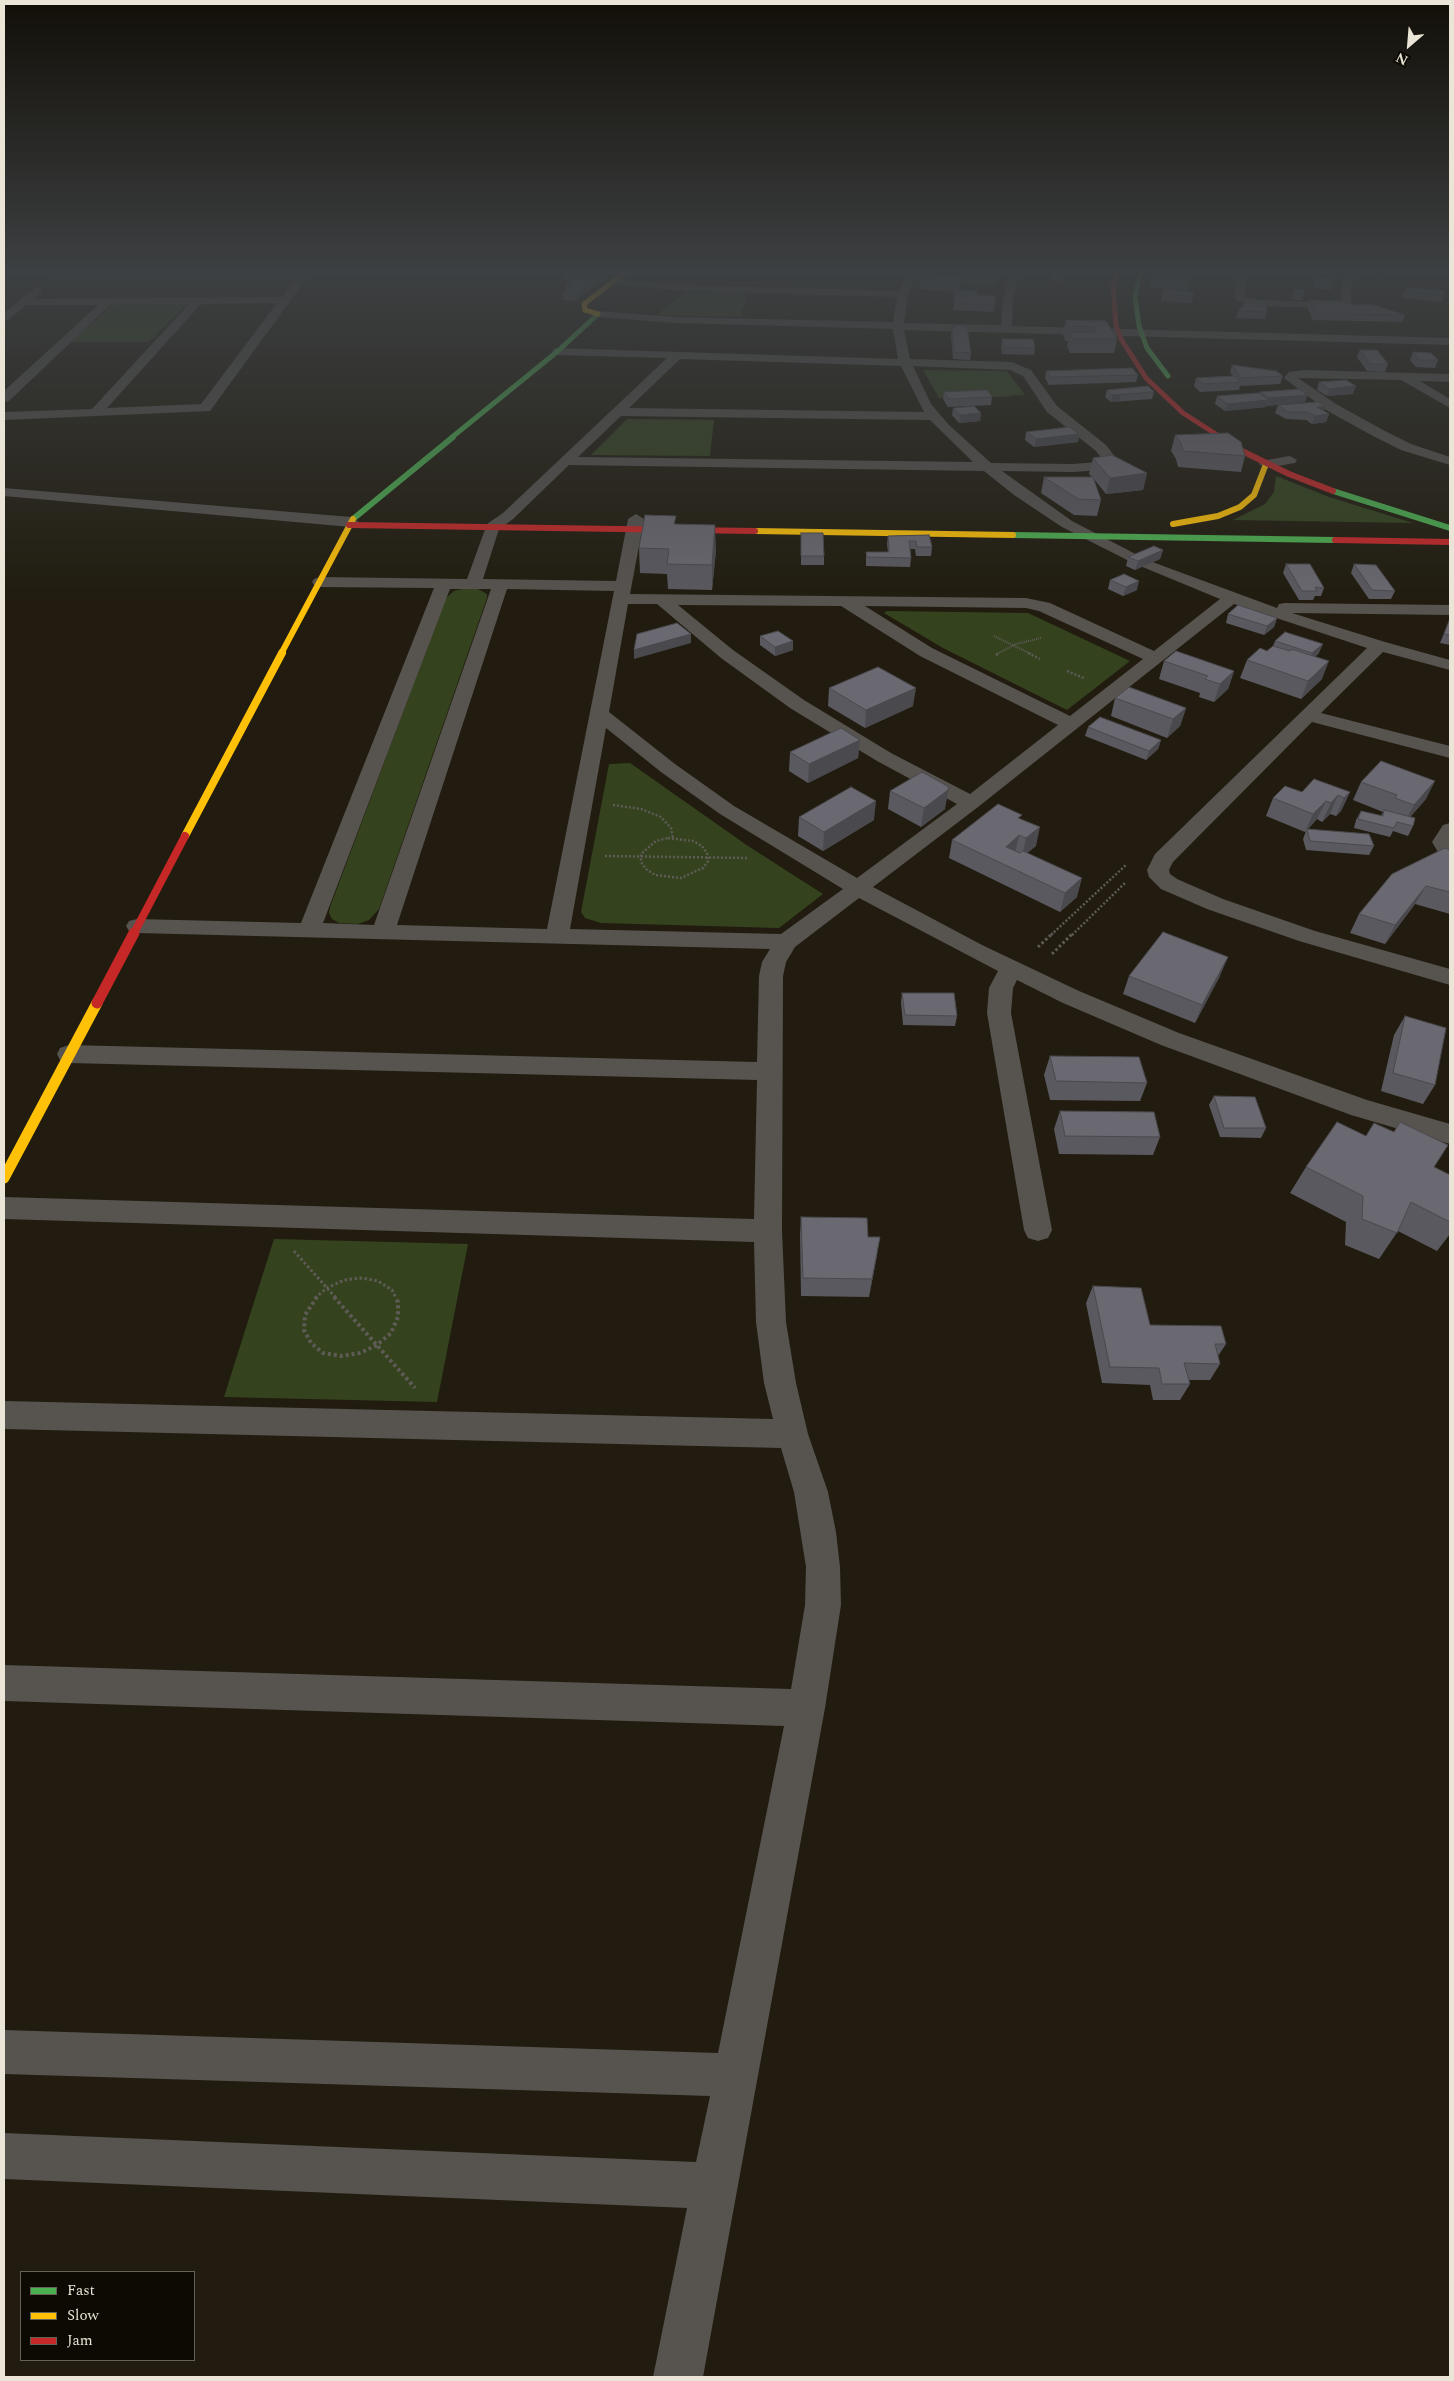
<!DOCTYPE html>
<html>
<head>
<meta charset="utf-8">
<style>
  body { margin:0 }
  #map { position:relative; width:1454px; height:2381px; overflow:hidden; background:#211c0f; font-family:Spectral,serif }
  canvas { display:block }
  .frame { position:absolute; inset:0; border:5px solid #eae5d7; pointer-events:none }
  .legend { position:absolute; left:20px; top:2271px; width:175px; height:90px; box-sizing:border-box; background:#0d0a03; border:1px solid #656258; margin:0; padding:6px 9px; list-style:none; font-size:15px; color:#eae5d7 }
  .legend li { display:flex; align-items:center; gap:10px; height:25px }
  .legend b { width:25px; border:1px solid #656258 }
  .north { position:absolute; left:1384px; top:20px; width:50px; height:50px; -webkit-text-stroke:4px #0d0a03; paint-order:stroke; rotate:207deg; font-size:14px; font-weight:700; line-height:20px; text-align:center; color:#eae5d7 }
  .north::after { content:''; display:block; margin:auto; width:18px; height:22px; background:#eae5d7; clip-path:polygon(50% 0,100% 100%,50% 72%,0 100%) }
</style>
</head>
<body>
<div id="map">
<canvas width="1454" height="2381"></canvas>
<div class="frame"></div>
<ul class="legend">
<li><b style="height:6px;background:#4caf50"></b>Fast</li>
<li><b style="height:6px;background:#ffc107"></b>Slow</li>
<li><b style="height:6px;background:#c62828"></b>Jam</li>
</ul>
<div class="north">N</div>
</div>
<script>
const context = document.querySelector('canvas').getContext('2d');
context.lineJoin = 'round';
function paint(path, color) { context.fillStyle = color; context.fill(path, 'evenodd'); }
const shape = rows => new Path2D(rows.map(r => 'M' + r).join(''));
function trace(path, color, width, dash) { context.strokeStyle = color; context.lineWidth = width; context.lineCap = dash ? 'butt' : 'round'; context.setLineDash(dash || []); context.stroke(path); }
const green = shape([
  [685,292,747,293,741,317,657,315],
  [114,304,187,304,149,342,69,342],
  [923,370,1007,371,1025,395,939,398],
  [627,419,714,420,710,456,591,455],
  [1276,476,1329,497,1413,523,1233,520,1265,504,1274,492],
  [462,589,478,589,487,594,487,598,379,909,369,920,358,924,339,923,332,919,329,913,330,907,446,598,454,591],
  [887,611,1028,613,1130,661,1067,710,943,648,884,613],
  [630,763,748,846,823,894,779,928,601,923,585,918,581,912,609,764],
  [274,1239,468,1244,437,1402,224,1397]
]);
const pathFar4 = shape([
  [1276,271,1321,276],
  [1376,279,1450,288],
  [989,397,1010,396]
]);
const pathFar3 = shape([
  [994,636,1031,654],
  [997,654,1016,644,1041,638]
]);
const pathFar2 = shape([
  [1028,653,1040,659],
  [996,655,999,653],
  [1067,671,1084,678],
  [613,805,641,809,661,817,671,828,673,838],
  [668,838,693,841,702,846,707,853,708,861,703,868,681,878,655,875,646,869,641,862,641,854,656,841,668,838],
  [605,856,749,858],
  [1051,935,1127,864],
  [1072,935,1126,882]
]);
const pathFar1 = shape([
  [1038,947,1053,933],
  [1052,954,1073,933],
  [294,1251,336,1298],
  [315,1298,327,1288,344,1280,362,1278,378,1281,392,1290,396,1298]
]);
const path = shape([
  [317,1297,305,1315,304,1330,311,1343,323,1353,341,1356,360,1353,377,1345,391,1333,398,1317,398,1302,395,1297],
  [334,1297,415,1388]
]);
const street = shape([
  [312,271,210,411,4,420,4,412,92,409,189,304,110,305,9,401,4,402,4,391,98,305,26,305,8,320,4,321,4,313,34,288,38,287,43,290,34,299,282,297,296,278,54,279,50,278,50,274,312,271],
  [277,303,201,404,107,408,201,304,277,303],
  [908,271,918,271,908,294,904,323,1001,325,1003,298,1011,271,1021,271,1013,298,1012,326,1450,338,1450,345,904,330,910,359,1012,362,1031,370,1057,406,1106,445,1116,458,1113,464,1102,470,1073,472,1002,471,1072,521,1147,560,1277,608,1279,604,1285,603,1450,605,1450,615,1292,613,1385,642,1450,660,1450,670,1383,652,1321,713,1450,746,1450,758,1312,722,1173,862,1169,870,1170,874,1177,879,1223,899,1315,931,1450,969,1450,985,1299,941,1207,909,1161,889,1149,877,1147,870,1155,854,1367,648,1234,604,978,807,873,887,982,945,1079,991,1179,1033,1367,1100,1450,1124,1450,1144,1351,1115,1161,1045,1063,1003,1017,980,1013,988,1011,1013,1052,1230,1048,1238,1038,1241,1028,1238,1024,1230,987,1013,989,988,998,971,859,898,795,947,786,962,783,976,782,1231,786,1322,796,1383,808,1434,828,1492,836,1532,840,1567,841,1605,825,1708,703,2377,653,2377,687,2208,4,2179,4,2133,696,2162,710,2096,4,2074,4,2030,718,2053,784,1726,4,1701,4,1665,791,1689,805,1605,806,1567,794,1492,781,1448,4,1429,4,1401,773,1419,764,1383,756,1322,754,1242,4,1219,4,1197,754,1219,757,1080,69,1063,60,1060,57,1054,60,1048,69,1045,757,1062,759,976,762,962,770,949,137,933,129,931,126,926,129,921,137,919,301,923,434,588,320,587,314,585,312,582,314,579,320,577,467,579,487,524,503,513,667,358,558,355,552,351,554,348,898,359,893,329,676,323,598,317,592,314,598,311,676,317,893,322,897,297,683,291,614,284,610,283,610,279,683,285,899,291,908,271],
  [680,359,901,366,924,412,629,408,680,359],
  [913,366,1010,370,1023,376,1047,412,1096,451,1102,459,1098,462,1073,464,991,463,949,425,931,404,913,366],
  [621,416,930,420,973,462,578,457,621,416],
  [569,465,984,471,1014,495,1062,527,1133,563,1220,599,1154,651,1050,603,1026,598,630,594,644,519,636,514,628,519,616,581,483,579,499,529,513,519,569,465],
  [450,589,491,589,374,925,323,923,450,589],
  [507,589,614,591,547,929,397,925,507,589],
  [628,604,657,604,721,658,790,708,877,761,957,804,857,878,734,806,675,764,609,712,628,604],
  [678,605,841,606,920,656,1058,725,970,794,891,753,804,700,733,650,678,605],
  [865,606,1026,608,1039,611,1143,659,1070,716,932,648,865,606],
  [606,728,661,772,720,814,843,889,781,934,570,929,606,728],
  [1240,271,1250,271,1244,292,1246,297,1260,300,1331,302,1341,300,1341,285,1347,271,1357,271,1351,285,1351,304,1331,308,1260,306,1237,301,1234,292,1240,271],
  [1304,370,1450,374,1450,382,1420,381,1450,399,1450,408,1401,380,1298,378,1336,404,1383,430,1411,444,1450,457,1450,465,1401,450,1373,436,1326,410,1284,378,1289,372,1304,370],
  [1290,456,1297,460,1295,463,1266,468,1259,464,1261,461,1290,456],
  [4,488,351,517,359,522,351,527,4,496,4,488],
  [1450,823,1450,858,1438,852,1432,842,1443,825,1450,823]
]);
const fastFar1 = shape([
  [1141,271,1135,296,1139,326,1147,348,1168,376],
  [451,438,558,351,598,314]
]);
const fast = shape([
  [1333,491,1450,528],
  [353,519,453,437],
  [1013,535,1335,540]
]);
const slowFar3 = shape([
  [598,314,585,310,584,304,627,271]
]);
const slowFar2 = shape([
  [1173,524,1218,516,1240,507,1254,495,1266,464],
  [755,531,1013,535],
  [281,654,353,519]
]);
const slowFar1 = shape([
  [185,836,282,653]
]);
const slow = shape([
  [4,1178,97,1003]
]);
const jamFar3 = shape([
  [1118,271,1113,286,1116,325,1121,339,1146,378,1183,413,1222,438]
]);
const jamFar2 = shape([
  [1220,437,1240,450,1289,474,1333,491],
  [349,525,755,531],
  [1335,540,1450,542]
]);
const jamFar1 = shape([
  [133,935,185,836]
]);
const jam = shape([
  [97,1003,134,933]
]);
const wall = shape([
  [565,271,614,271,611,274,607,273,607,277,574,301,564,300,563,293,566,291,565,285,572,280,566,280],
  [963,271,1000,271,1000,276,996,285,960,283,958,290,977,295,995,305,994,312,953,310,955,292,920,289,920,283,961,276],
  [1055,271,1066,271,1064,281,1053,280],
  [1066,271,1105,271,1103,275,1066,272],
  [1153,271,1189,283,1187,290,1150,287],
  [1368,271,1406,271,1404,276],
  [1316,277,1333,283,1331,290,1313,288],
  [1406,287,1444,295,1442,302,1403,298,1403,294],
  [1163,289,1193,296,1192,303,1161,301],
  [1294,289,1304,293,1302,300,1293,300,1292,296],
  [1309,300,1353,305,1405,315,1402,322,1313,320,1307,307],
  [1238,311,1267,312,1265,319,1236,318],
  [1066,320,1106,321,1117,339,1114,353,1070,353,1067,346,1068,341,1065,341,1063,334],
  [955,325,971,353,970,360,953,359,951,336,952,328,955,328],
  [1002,339,1035,348,1034,355,1002,354,1001,346],
  [1360,350,1388,364,1385,372,1367,371,1357,357],
  [1413,352,1438,360,1435,368,1416,367,1410,360],
  [1232,365,1283,376,1280,384,1240,386,1239,390,1200,392,1194,386,1196,378,1233,376,1230,372],
  [1046,371,1138,375,1136,382,1049,385,1045,378],
  [1319,382,1353,394,1327,396,1317,390],
  [1107,390,1154,392,1152,399,1111,402,1105,397],
  [944,392,992,397,991,405,948,407,943,399],
  [1260,392,1305,402,1266,406,1266,407,1225,411,1215,404,1217,396,1259,393],
  [1278,405,1325,406,1324,411,1329,414,1326,422,1312,424,1306,420,1286,419,1275,413],
  [953,408,981,413,980,421,959,423,952,415],
  [1026,432,1079,434,1078,442,1034,447,1025,440],
  [1175,435,1245,456,1241,472,1178,467,1176,459,1171,451],
  [1093,458,1147,473,1143,490,1106,494,1093,478,1101,500,1097,516,1074,515,1041,493,1044,477,1092,477,1089,474],
  [676,524,716,550,712,590,668,589,667,574,640,573,639,548],
  [801,533,824,556,824,565,801,565],
  [929,535,932,547,931,556,916,556,915,549,910,549,911,558,910,567,866,566,866,552,888,552,887,544,888,536],
  [1163,550,1160,559,1135,570,1126,566,1128,557],
  [1286,564,1324,588,1321,596,1315,596,1313,600,1299,600,1283,573],
  [1354,564,1395,591,1391,599,1369,599,1351,573],
  [1110,580,1137,590,1123,596,1108,589],
  [1228,614,1277,618,1274,627,1264,635,1226,623],
  [1449,621,1450,621,1450,645,1440,643],
  [760,636,793,650,775,656,760,645],
  [1275,641,1319,653,1315,657,1322,679,1301,699,1240,678,1247,660,1267,651,1273,646],
  [1164,661,1234,671,1228,689,1214,702,1199,697,1200,693,1159,679],
  [829,688,913,706,865,728,828,706],
  [1115,698,1186,708,1180,726,1167,738,1111,716],
  [1088,727,1161,740,1158,749,1146,760,1085,736],
  [860,740,858,758,808,783,789,771,790,752],
  [1361,782,1426,799,1410,817,1413,826,1408,836,1393,831,1390,837,1354,828,1356,820,1361,811,1381,816,1383,812,1353,800],
  [890,791,945,809,921,827,888,809],
  [1302,792,1350,792,1341,811,1336,816,1330,814,1322,822,1317,819,1308,829,1374,846,1369,855,1306,850,1303,839,1306,831,1305,832,1266,816,1273,798],
  [799,817,874,820,823,851,798,836],
  [1021,819,1036,846,1027,853,1077,897,1060,912,949,858,952,840],
  [1450,850,1450,914,1415,904,1385,944,1350,933,1359,914],
  [1129,976,1220,976,1195,1023,1123,994],
  [902,993,957,1016,955,1026,903,1025,901,1002],
  [1405,1016,1435,1085,1423,1104,1381,1091,1394,1035],
  [1050,1056,1147,1083,1140,1101,1050,1100,1044,1075],
  [1214,1096,1266,1128,1261,1138,1220,1137,1209,1105],
  [1060,1111,1160,1137,1153,1155,1059,1154,1054,1129],
  [1366,1136,1450,1175,1450,1234,1437,1251,1398,1231,1379,1259,1345,1245,1346,1222,1290,1193,1306,1167],
  [801,1217,868,1237,877,1255,869,1297,801,1296,800,1235],
  [1093,1286,1150,1325,1226,1344,1218,1356,1220,1364,1210,1380,1188,1380,1190,1384,1180,1400,1153,1400,1150,1385,1102,1383,1086,1303]
]);
const shadedWall = shape([
  [598,271,606,271,607,277,599,283],
  [1000,271,1000,276,996,285,997,279],
  [598,277,598,284,574,301,574,294],
  [1356,386,1353,394,1327,396,1329,389],
  [1121,394,1119,401,1111,402,1112,395],
  [1308,395,1305,402,1267,406,1269,398],
  [1268,400,1266,407,1225,411,1227,404],
  [1325,406,1323,414,1317,407],
  [981,413,980,421,959,423,960,415],
  [1329,414,1326,422,1312,424,1315,416],
  [1079,434,1078,442,1034,447,1036,439],
  [1147,473,1143,490,1106,494,1110,478],
  [715,525,716,550,712,590,712,565],
  [1163,550,1160,559,1135,570,1138,561],
  [1139,581,1137,590,1123,596,1126,587],
  [1277,618,1274,627,1264,635,1267,626],
  [691,634,691,643,634,659,634,650],
  [793,641,793,650,775,656,775,647],
  [1323,644,1319,653,1309,662,1312,653],
  [1329,661,1322,679,1301,699,1308,681],
  [1234,671,1228,689,1214,702,1220,684],
  [916,688,913,706,865,728,866,710],
  [1186,708,1180,726,1167,738,1173,719],
  [860,740,858,758,808,783,809,764],
  [1161,740,1158,749,1146,760,1149,751],
  [1435,781,1426,799,1404,824,1414,805],
  [949,787,945,809,921,827,924,808],
  [1350,792,1341,811,1336,816,1344,798],
  [1338,795,1330,814,1322,822,1331,803],
  [876,801,874,820,823,851,824,832],
  [1326,801,1317,819,1307,830,1307,829,1305,832,1313,814],
  [1040,827,1036,846,1022,857,1026,838],
  [1019,835,1015,854,1006,847],
  [1082,878,1077,897,1060,912,1065,893],
  [1426,886,1415,904,1385,944,1395,925],
  [1228,957,1220,976,1195,1023,1202,1005],
  [880,1237,877,1255,869,1297,872,1279]
]);
const building = shape([
  [963,271,1000,271,997,279,961,276,963,271],
  [1055,271,1066,271,1065,274,1054,273,1055,271],
  [1153,271,1190,274,1189,283,1152,280,1153,271],
  [924,274,961,276,958,285,920,283,924,274],
  [579,275,598,277,574,294,563,293,573,286,565,285,579,275],
  [1316,277,1334,279,1333,283,1316,281,1316,277],
  [1406,287,1444,291,1444,295,1406,291,1406,287],
  [1163,289,1193,292,1193,296,1163,294,1163,289],
  [1294,289,1303,289,1304,293,1295,293,1294,289],
  [955,290,977,291,977,295,995,296,995,305,954,303,955,290],
  [1248,300,1266,301,1267,312,1238,311,1248,300],
  [1309,300,1344,301,1353,305,1371,304,1405,315,1316,313,1309,300],
  [1066,320,1106,321,1117,339,1073,339,1070,332,1096,333,1094,327,1068,326,1066,320],
  [955,325,967,326,971,353,954,352,952,328,956,328,955,325],
  [1002,339,1033,339,1035,348,1003,347,1002,339],
  [1360,350,1377,350,1388,364,1370,364,1360,350],
  [1413,352,1431,353,1438,360,1419,360,1413,352],
  [1232,365,1276,371,1283,376,1241,378,1232,365],
  [1132,368,1138,375,1051,377,1046,371,1132,368],
  [1234,376,1241,382,1203,384,1196,378,1234,376],
  [1346,380,1356,386,1329,389,1319,382,1346,380],
  [1148,386,1154,392,1112,395,1107,390,1148,386],
  [1299,389,1308,395,1269,398,1260,392,1299,389],
  [987,390,992,397,949,399,944,392,987,390],
  [1259,393,1268,400,1227,404,1217,396,1259,393],
  [1318,402,1325,406,1317,407,1329,414,1315,416,1308,412,1288,412,1278,405,1318,402],
  [974,406,981,413,960,415,953,408,974,406],
  [1070,427,1079,434,1036,439,1026,432,1070,427],
  [1228,433,1241,442,1245,456,1183,451,1181,443,1175,435,1228,433],
  [1112,455,1147,473,1110,478,1093,458,1112,455],
  [1044,477,1093,477,1101,500,1078,499,1044,477],
  [645,515,676,516,674,524,715,525,712,565,667,564,669,549,639,548,645,515],
  [801,533,823,533,824,556,801,556,801,533],
  [929,535,932,547,917,547,916,541,909,541,911,558,867,557,866,552,889,552,888,536,929,535],
  [1154,546,1163,550,1138,561,1128,557,1154,546],
  [1286,564,1310,564,1324,588,1315,587,1317,591,1302,591,1286,564],
  [1354,564,1376,565,1395,591,1372,590,1354,564],
  [1124,574,1139,581,1126,587,1110,580,1124,574],
  [1238,605,1277,618,1267,626,1228,614,1238,605],
  [1449,621,1450,621,1450,635,1444,634,1449,621],
  [677,623,691,634,634,650,637,634,677,623],
  [778,631,793,641,775,647,760,636,778,631],
  [1285,632,1323,644,1312,653,1275,641,1285,632],
  [1273,646,1290,651,1291,649,1329,661,1308,681,1247,660,1260,648,1267,651,1273,646],
  [1176,651,1234,671,1220,684,1205,679,1208,676,1164,661,1176,651],
  [878,667,916,688,866,710,829,688,878,667],
  [1129,687,1186,708,1173,719,1115,698,1129,687],
  [1100,717,1161,740,1149,751,1088,727,1100,717],
  [841,728,860,740,809,764,790,752,841,728],
  [1381,761,1435,781,1414,805,1395,798,1397,795,1361,782,1381,761],
  [922,772,949,787,948,790,924,808,890,791,922,772],
  [1314,779,1350,792,1344,798,1338,795,1331,803,1326,801,1313,814,1273,798,1285,786,1302,792,1314,779],
  [851,787,876,801,824,832,799,817,851,787],
  [998,804,1022,815,1018,818,1040,827,1026,838,1019,835,1006,847,1020,853,1023,851,1082,878,1065,893,952,840,998,804],
  [1384,810,1415,818,1413,826,1397,822,1394,828,1358,819,1361,811,1383,816,1384,810],
  [1307,829,1369,834,1374,846,1310,841,1307,829],
  [1445,848,1450,850,1450,892,1426,886,1395,925,1359,914,1392,874,1445,848],
  [1163,932,1228,957,1202,1005,1129,976,1163,932],
  [902,993,954,993,957,1016,905,1015,902,993],
  [1405,1016,1446,1028,1435,1085,1393,1073,1405,1016],
  [1050,1056,1139,1057,1147,1083,1056,1081,1050,1056],
  [1214,1096,1255,1097,1266,1128,1224,1128,1214,1096],
  [1060,1111,1154,1112,1160,1137,1065,1136,1060,1111],
  [1337,1122,1366,1136,1374,1123,1394,1132,1400,1122,1448,1145,1434,1167,1450,1175,1450,1222,1411,1202,1397,1233,1362,1219,1363,1196,1306,1167,1337,1122],
  [801,1217,867,1218,868,1237,880,1237,872,1279,803,1278,801,1217],
  [1093,1286,1141,1288,1150,1325,1221,1326,1226,1344,1215,1344,1220,1364,1184,1363,1190,1384,1162,1384,1159,1368,1110,1367,1093,1286]
]);
paint(green, '#34431e');
trace(pathFar4, '#5f5b56', 1, [1, 1]);
trace(pathFar3, '#5f5b56', 2, [1, 1]);
trace(pathFar2, '#5f5b56', 2.5, [2, 2]);
trace(pathFar1, '#5f5b56', 3, [2.5, 2.5]);
trace(path, '#5f5b56', 4, [3, 3]);
paint(street, '#57534f');
trace(fastFar1, '#4caf50', 5);
trace(fast, '#4caf50', 6);
trace(slowFar3, '#ffc107', 5);
trace(slowFar2, '#ffc107', 6);
trace(slowFar1, '#ffc107', 8);
trace(slow, '#ffc107', 11);
trace(jamFar3, '#c62828', 5);
trace(jamFar2, '#c62828', 6);
trace(jamFar1, '#c62828', 8);
trace(jam, '#c62828', 11);
paint(wall, '#5b5960');
paint(shadedWall, '#4a494e');
paint(building, '#6a6870');
trace(building, '#4a494e', 1);
const sky = context.createLinearGradient(0, 0, 0, 605);
sky.addColorStop(0, '#120f08');
sky.addColorStop(0.45, '#3d4042');
sky.addColorStop(1, '#3d404200');
context.fillStyle = sky;
context.fillRect(0, 0, 1454, 605);
</script>
</body>
</html>
